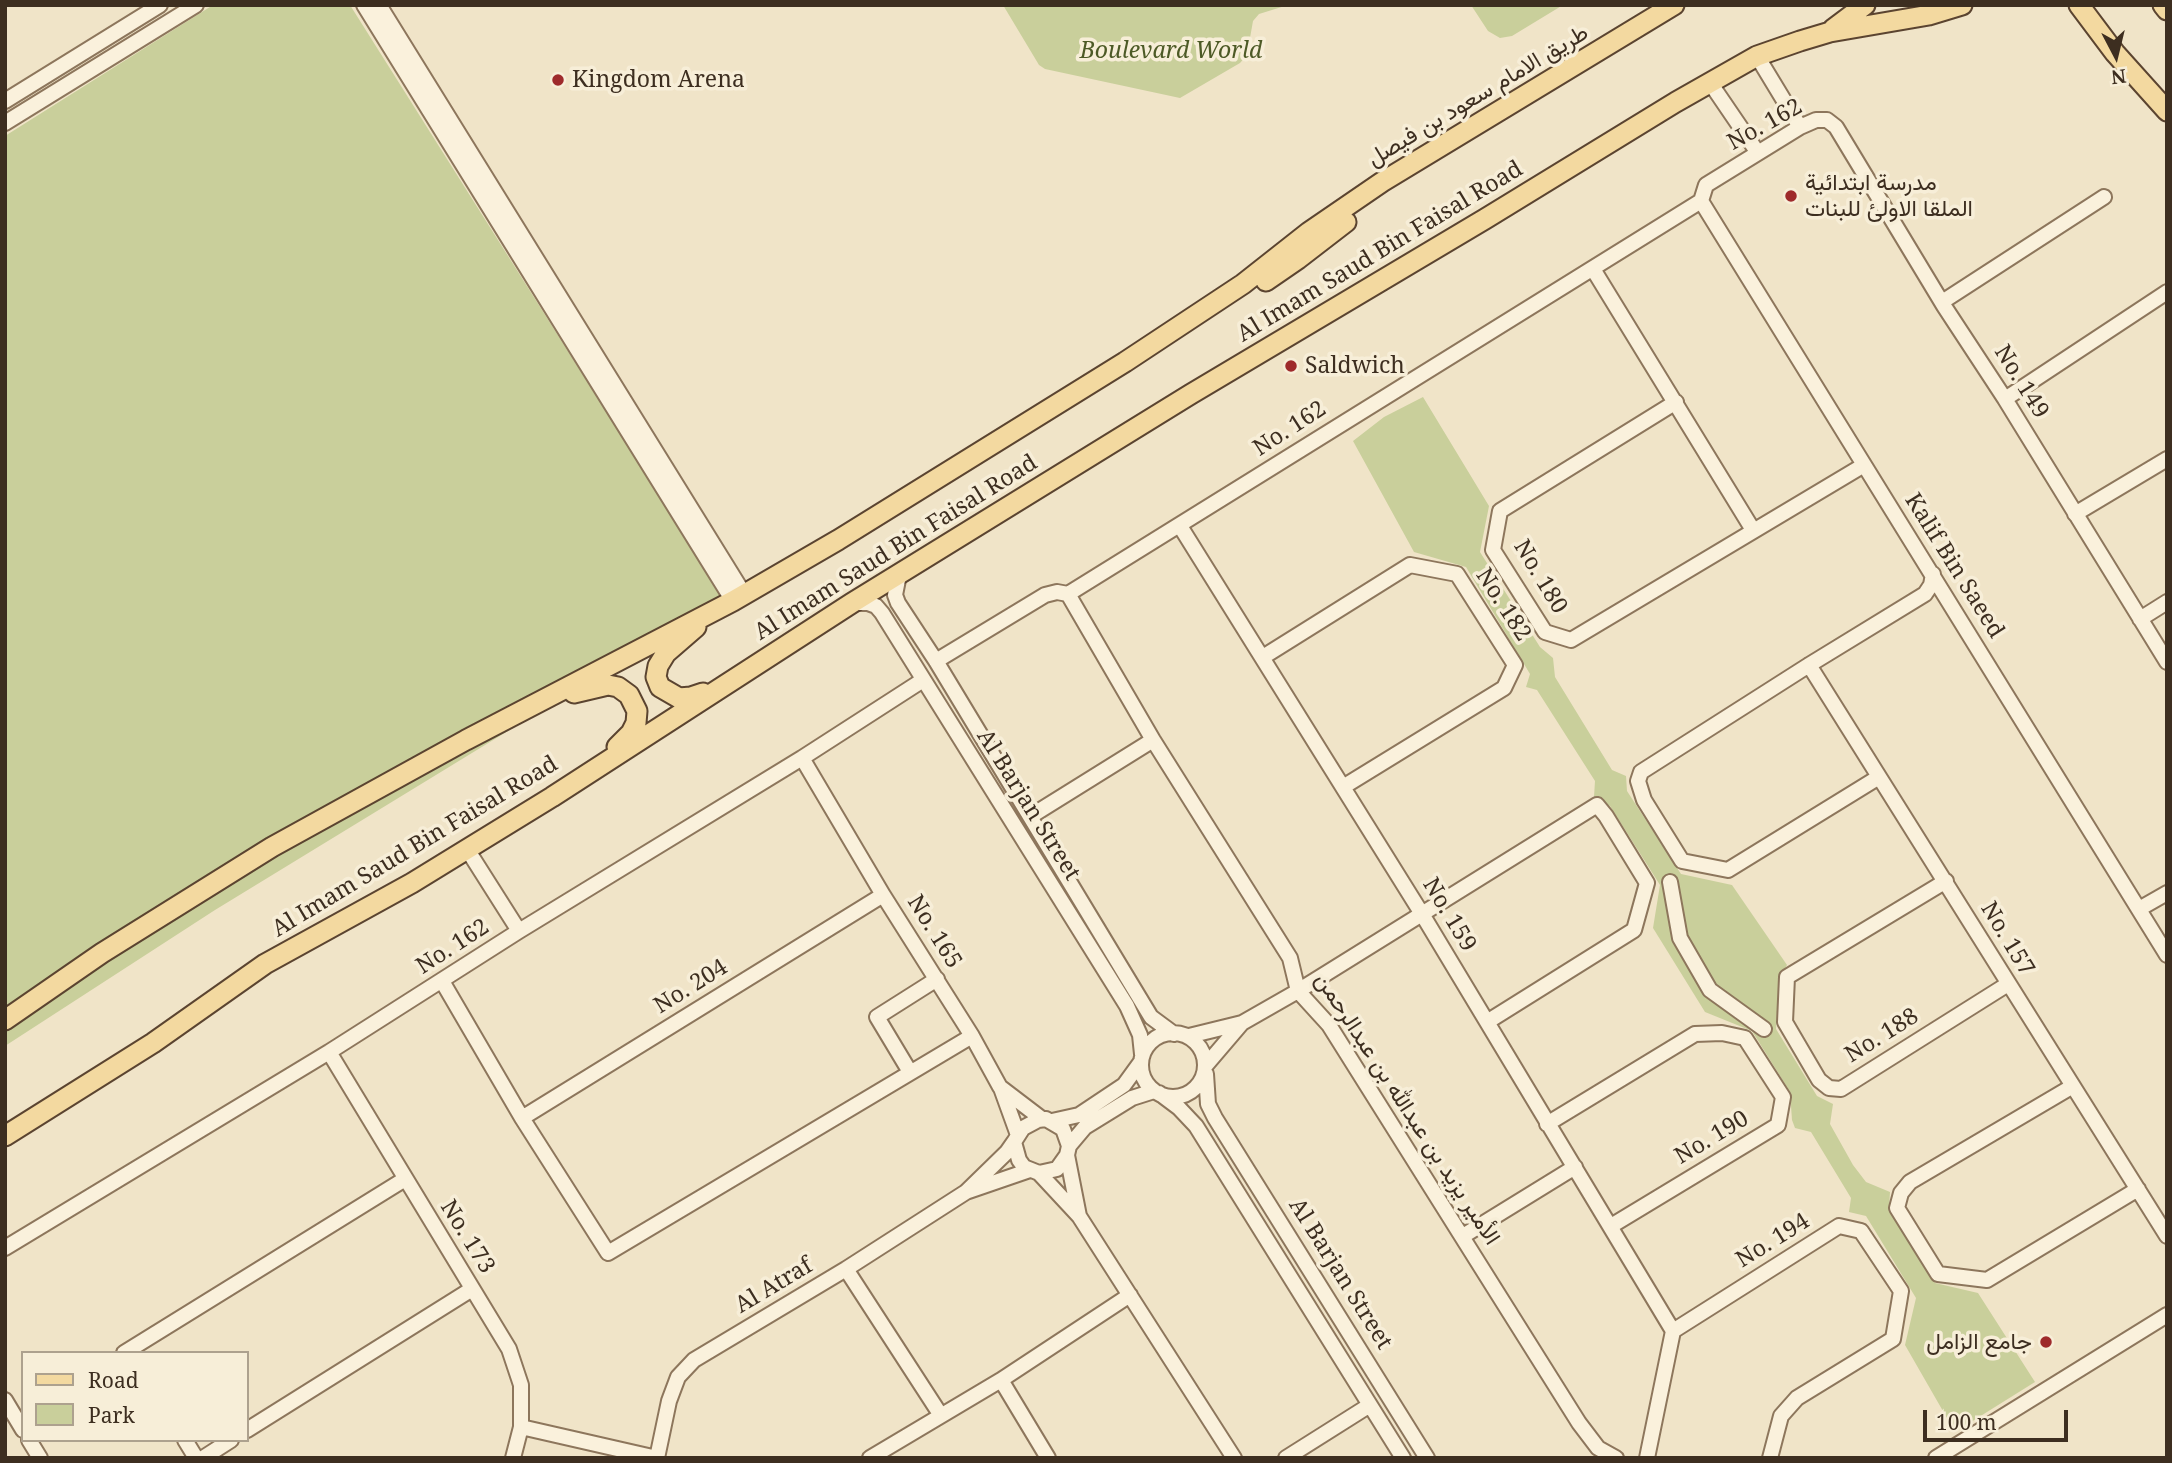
<!DOCTYPE html>
<html>
<head>
<meta charset="utf-8">
<style>
  body { margin:0 }
  #map { position:relative; width:2172px; height:1463px; overflow:hidden; background:#f0e4c8; font-family:"Noto Serif",serif }
  canvas { display:block }
  .frame { position:absolute; inset:0; border:7px solid #3d2e20; pointer-events:none }
  .legend { position:absolute; left:21px; top:1351px; width:228px; height:91px; box-sizing:border-box; background:#f7eed8; border:2px solid #ada18e; margin:0; padding:9px 12px; list-style:none; font-size:21px; color:#3d2e20 }
  .legend li { display:flex; align-items:center; gap:14px; height:35px }
  .legend b { width:35px; border:2px solid #ada18e }
  .north { position:absolute; left:2081px; top:21px; width:70px; height:70px; -webkit-text-stroke:5px #f7eed8; paint-order:stroke; rotate:173deg; font-size:19px; font-weight:700; line-height:28px; text-align:center; color:#3d2e20 }
  .north::after { content:''; display:block; margin:auto; width:24px; height:32px; background:#3d2e20; clip-path:polygon(50% 0,100% 100%,50% 72%,0 100%) }
  .scale { position:absolute; left:1923px; top:1410px; width:145px; height:32px; box-sizing:border-box; border:4px solid #3d2e20; border-top:0; padding-left:9px; font-size:21px; line-height:24px; white-space:nowrap; color:#3d2e20; -webkit-text-stroke:5px #f7eed8; paint-order:stroke }
</style>
</head>
<body>
<div id="map">
<canvas width="2172" height="1463"></canvas>
<div class="frame"></div>
<ul class="legend">
<li><b style="height:9px;background:#f3d9a0"></b>Road</li>
<li><b style="height:19px;background:#c9cf9b"></b>Park</li>
</ul>
<div class="north">N</div>
<div class="scale">100 m</div>
</div>
<script>
const context = document.querySelector('canvas').getContext('2d');
context.lineJoin = 'round';
function paint(path, color) { context.fillStyle = color; context.fill(path, 'evenodd'); }
const shape = rows => new Path2D(rows.map(r => 'M' + r).join(''));
function trace(path, color, width, dash) { context.strokeStyle = color; context.lineWidth = width; context.lineCap = dash ? 'butt' : 'round'; context.setLineDash(dash || []); context.stroke(path); }
function drawText(font, color, halo, rows, align = 'center') {
  context.font = font + ' "Noto Serif",Vazirmatn,serif'; context.lineWidth = 7; context.setLineDash([]); context.textBaseline = 'middle'; context.strokeStyle = halo; context.fillStyle = color; for (const [text, x, y, turn = 0] of rows) {
    context.save(); context.translate(x, y); context.rotate((+turn || 0) * Math.PI / 180); context.textAlign = isNaN(turn) ? turn : align; if (halo) context.strokeText(text, 0, 0); context.fillText(text, 0, 0); context.restore();
  }
}
const green = shape([
  [213,5,350,5,724,599,215,910,5,1046,5,136],
  [1003,5,1288,5,1259,14,1253,21,1247,55,1240,63,1180,98,1045,69,1039,65],
  [1471,5,1563,5,1512,36,1500,38,1488,31],
  [1423,397,1489,506,1480,552,1540,647,1553,658,1555,677,1612,770,1626,776,1627,791,1681,874,1732,885,1787,965,1779,978,1776,1029,1817,1096,1833,1104,1830,1124,1853,1165,1866,1182,1890,1192,1889,1208,1935,1283,1978,1293,2035,1382,1955,1432,1905,1345,1916,1298,1866,1216,1849,1212,1851,1198,1811,1132,1795,1128,1792,1120,1790,1092,1752,1031,1705,1012,1653,928,1660,885,1610,806,1594,797,1595,781,1537,690,1526,687,1530,674,1466,567,1414,552,1353,441,1384,417]
]);
const minor = shape([
  [364,5,733,601],
  [379,5,744,594],
  [1757,56,1800,127],
  [1711,84,1758,153],
  [5,101,160,5],
  [5,123,196,5],
  [1701,201,2167,955],
  [1593,269,1753,530],
  [1942,302,2104,197],
  [2005,399,2167,292],
  [1676,402,1500,511,1493,550,1545,632,1571,640,1864,465],
  [2075,514,2167,459],
  [1180,526,1422,914,1673,1331],
  [899,575,895,595,898,603,936,661,1151,1017,1174,1034],
  [1068,594,1153,740,1290,958,1298,991,1329,1025,1579,1423,1598,1448,1616,1458],
  [853,603,868,603,876,606,882,613,1127,1006,1140,1035,1142,1054],
  [2140,619,2167,602],
  [1263,657,1410,565,1457,574,1515,665,1504,688,1343,787],
  [936,661,1045,595,1057,592,1068,594,1701,201,1706,185,1800,127,1816,120,1827,120,1836,127,1944,306,2005,399,2167,662],
  [1809,665,2167,1236],
  [802,758,883,895,972,1036,1000,1087,1042,1119],
  [1879,777,1728,870,1682,861,1644,800,1638,781,1641,772,1809,665,1925,594,1931,585,1933,574],
  [1031,816,1153,740],
  [467,849,519,931],
  [1946,881,1787,977,1785,1022,1819,1080,1829,1088,1841,1089,2008,984],
  [1670,882,1680,938,1710,990,1764,1029],
  [2139,909,2167,893],
  [442,981,522,1118,608,1253,972,1036],
  [1242,1023,1298,991,1597,805,1606,816,1647,883,1634,930,1487,1022],
  '1141 1065a32 32 0 1 1 64 0a32 32 0 1 1-64 0Z',
  [1189,1036,1242,1023,1207,1064],
  [329,1052,509,1349,521,1385,521,1427,513,1458],
  [910,1072,877,1017,937,979],
  [1206,1074,1208,1104,1215,1118,1427,1458],
  [2073,1086,1910,1182,1901,1193,1897,1208,1938,1274,1987,1280,2138,1189],
  [1001,1088,1018,1135],
  [1159,1093,1179,1108,1196,1126,1403,1458],
  [522,1118,883,895],
  [1052,1121,1079,1115,1124,1085,1140,1063],
  [1547,1124,1695,1034,1722,1033,1745,1038,1783,1097,1778,1125,1611,1226],
  [1014,1142,1007,1152,966,1192,1030,1170],
  [1069,1146,1085,1127,1132,1098,1154,1091],
  [1039,1173,1079,1216,1067,1155,1069,1146,1063,1129,1046,1119,1038,1120,1023,1128,1014,1142,1019,1160,1024,1167,1039,1173,1057,1169,1067,1155],
  [1079,1216,1234,1458],
  [1463,1236,1575,1167],
  [5,1248,329,1052,519,931,802,758,923,680],
  [846,1269,940,1414],
  [124,1353,405,1179],
  [1001,1380,1048,1458],
  [5,1400,23,1430],
  [521,1427,657,1458,669,1401,678,1377,694,1360,846,1269,966,1192],
  [247,1430,472,1289],
  [29,1440,40,1458],
  [185,1440,196,1458],
  [203,1458,231,1440],
  [870,1458,1001,1380,1130,1295],
  [1286,1458,1370,1405],
  [1647,1458,1673,1331,1839,1226,1861,1231,1901,1291,1893,1339,1797,1398,1781,1416,1770,1458],
  [1936,1458,2167,1315]
]);
const major = shape([
  [2079,5,2115,53,2167,111],
  [2163,5,2167,10],
  [1833,29,1865,5],
  [1266,281,1298,259,1346,222],
  [696,627,666,653,658,666,656,677,660,687,679,698,691,697,703,693],
  [574,693,608,685,618,687,629,695,637,711,636,723,631,733,617,747],
  [5,1020,102,953,272,847,466,740,733,601,838,540,1125,362,1243,284,1309,232,1382,182,1674,5],
  [5,1136,153,1043,265,964,412,883,552,797,852,603,1191,394,1485,219,1676,102,1757,56,1800,41,1830,32,1929,15,1962,5]
]);
const markers = [
  [558,80,7,"#9e2a2b"],
  [1791,196,7,"#9e2a2b"],
  [1291,366,7,"#9e2a2b"],
  [2046,1342,7,"#9e2a2b"]
];
const parkNames = [
  ["Boulevard World",1171,51]
];
const poiNames = [
  ["Kingdom Arena",572,80],
  ["مدرسة ابتدائية",1805,183],
  ["الملقا الاولئ للبنات",1805,209],
  ["Saldwich",1305,366],
  ["جامع الزامل",2032,1342,"right"]
];
const streetNames = [
  ["طريق الامام سعود بن فيصل",1478,96,-31],
  ["No. 162",1765,125,-29],
  ["Al Imam Saud Bin Faisal Road",1380,252,-31],
  ["No. 149",2021,382,58],
  ["No. 162",1290,429,-33],
  ["Al Imam Saud Bin Faisal Road",896,548,-32],
  ["Kalif Bin Saeed",1954,566,58],
  ["No. 180",1540,577,59],
  ["No. 182",1503,605,57],
  ["Al Barjan Street",1028,805,58],
  ["Al Imam Saud Bin Faisal Road",415,847,-31],
  ["No. 159",1449,915,59],
  ["No. 165",934,932,58],
  ["No. 157",2007,939,59],
  ["No. 162",453,947,-33],
  ["No. 204",691,987,-32],
  ["No. 188",1882,1036,-32],
  ["الأمير يزيد بن عبدالله بن عبدالرحمن",1407,1109,57],
  ["No. 190",1712,1138,-31],
  ["No. 173",467,1237,58],
  ["No. 194",1773,1241,-32],
  ["Al Barjan Street",1340,1274,58],
  ["Al Atraf",774,1286,-31]
];
paint(green, '#c9cf9b');
trace(minor, '#8d765c', 18);
trace(major, '#5b4430', 23);
trace(minor, '#faf1dc', 14);
trace(major, '#f3d9a0', 19);
for (const [x, y, r, color] of markers) { const dot = new Path2D(); dot.arc(x, y, r, 0, 2 * Math.PI); context.fillStyle = color; context.fill(dot); trace(dot, '#f7eed8', 2.5); }
drawText('italic 23px', '#4d5a26', '#f7eed8', parkNames);
drawText('23px', '#3d2e20', '#f7eed8', poiNames, 'left');
drawText('23px', '#3d2e20', '#f7eed8', streetNames);
</script>
</body>
</html>
